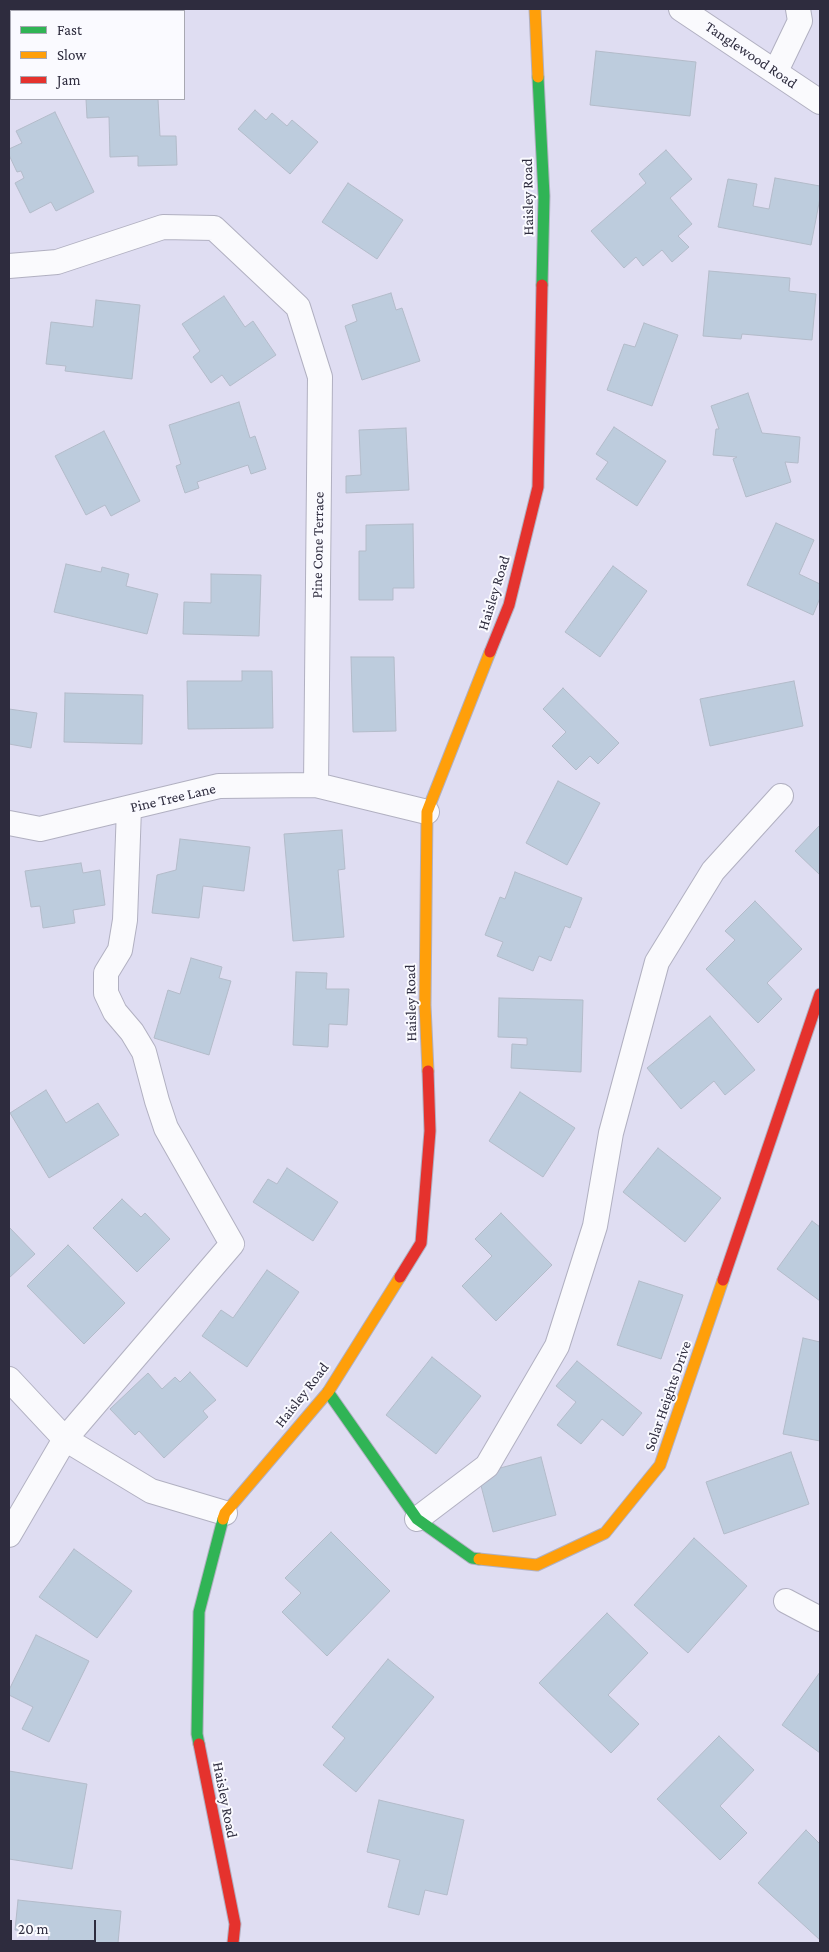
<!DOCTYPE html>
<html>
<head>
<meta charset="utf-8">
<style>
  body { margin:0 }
  #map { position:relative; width:829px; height:1952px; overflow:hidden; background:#dfddf2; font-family:"Crimson Pro",serif }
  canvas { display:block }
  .frame { position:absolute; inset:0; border:10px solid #2e2c3e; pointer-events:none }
  .legend { position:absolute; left:10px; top:10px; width:175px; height:90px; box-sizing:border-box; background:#fafaff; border:1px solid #a8a8b2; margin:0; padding:6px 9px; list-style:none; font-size:15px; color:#2e2c3e }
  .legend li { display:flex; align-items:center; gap:10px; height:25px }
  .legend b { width:25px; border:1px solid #a8a8b2 }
  .scale { position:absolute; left:10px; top:1920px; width:86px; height:22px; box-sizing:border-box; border:2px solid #2e2c3e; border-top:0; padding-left:6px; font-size:15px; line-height:18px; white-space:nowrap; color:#2e2c3e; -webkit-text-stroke:4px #fafaff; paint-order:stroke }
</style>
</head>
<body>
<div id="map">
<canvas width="829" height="1952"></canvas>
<div class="frame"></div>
<ul class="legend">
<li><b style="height:6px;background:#30b455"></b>Fast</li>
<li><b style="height:6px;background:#ff9f0a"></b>Slow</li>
<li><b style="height:6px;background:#e5322d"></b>Jam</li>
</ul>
<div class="scale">20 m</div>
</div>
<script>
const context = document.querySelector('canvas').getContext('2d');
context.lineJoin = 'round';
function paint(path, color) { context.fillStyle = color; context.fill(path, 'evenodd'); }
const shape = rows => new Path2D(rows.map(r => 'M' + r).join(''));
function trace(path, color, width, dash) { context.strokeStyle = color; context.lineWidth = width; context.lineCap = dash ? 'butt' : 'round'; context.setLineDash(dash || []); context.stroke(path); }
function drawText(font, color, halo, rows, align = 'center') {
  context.font = font + ' "Crimson Pro",serif'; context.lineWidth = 4; context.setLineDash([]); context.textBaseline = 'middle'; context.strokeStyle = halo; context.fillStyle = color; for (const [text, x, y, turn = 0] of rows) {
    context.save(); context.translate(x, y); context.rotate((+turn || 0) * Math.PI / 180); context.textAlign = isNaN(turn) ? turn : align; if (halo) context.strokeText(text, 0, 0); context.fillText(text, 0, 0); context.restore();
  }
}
const building = shape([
  [596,51,696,62,690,116,590,105,596,51],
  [86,99,158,99,160,136,176,136,177,165,138,166,138,156,110,157,109,117,87,118,86,99],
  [255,110,266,120,272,113,287,126,292,120,318,142,290,174,238,129,255,110],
  [55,112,94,192,56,211,51,202,30,213,15,183,24,178,21,171,17,172,9,155,9,149,22,143,16,131,55,112],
  [666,150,692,179,670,198,692,224,678,236,689,247,672,262,662,250,643,266,636,257,624,268,591,231,646,183,639,174,666,150],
  [775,178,820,186,820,198,811,245,718,227,728,179,757,184,753,206,769,209,775,178],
  [348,183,403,220,377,259,322,222,348,183],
  [709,271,790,278,789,291,816,294,812,340,742,334,741,339,703,336,709,271],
  [391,293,396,310,402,308,420,361,362,380,345,326,357,321,352,305,391,293],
  [224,296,245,327,253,321,276,355,230,386,222,375,211,383,193,357,200,351,182,324,224,296],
  [96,300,140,305,132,379,65,371,66,366,46,364,51,322,93,327,96,300],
  [644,323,678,335,652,406,607,390,624,344,635,347,644,323],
  [748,393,762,433,800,437,798,463,785,462,791,482,746,497,733,459,737,457,713,455,716,429,719,429,711,406,748,393],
  [239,402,250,438,255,436,266,469,251,474,248,465,197,482,199,488,185,493,176,466,181,464,169,425,239,402],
  [614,427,666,461,637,506,596,479,608,462,596,454,614,427],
  [406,428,409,490,346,493,346,476,361,475,359,430,406,428],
  [104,431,140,501,111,516,105,505,86,515,55,456,104,431],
  [776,523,814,540,799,574,820,584,820,598,813,615,747,585,776,523],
  [413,524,414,588,393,588,393,600,359,600,359,551,366,551,366,525,413,524],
  [66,564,101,572,102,567,129,574,126,586,158,594,147,634,54,612,66,564],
  [613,566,647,591,600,657,565,632,613,566],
  [211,574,261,575,259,636,183,634,184,602,211,603,211,574],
  [351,657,394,657,396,731,353,732,351,657],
  [242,671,272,671,273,728,188,729,187,681,242,681,242,671],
  [794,681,803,726,710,746,700,699,794,681],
  [563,688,619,743,598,764,590,756,576,770,552,746,566,732,543,709,563,688],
  [65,693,143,695,142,744,64,742,65,693],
  [9,709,37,713,31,748,9,744,9,709],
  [558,781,600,803,567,865,526,843,558,781],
  [820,825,820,875,795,851,820,825],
  [342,830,345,869,338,870,344,937,293,941,284,834,342,830],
  [180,839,250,847,244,891,203,886,199,918,152,913,157,875,176,870,180,839],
  [81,863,83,873,100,870,105,905,73,910,75,923,43,928,40,906,31,907,25,871,81,863],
  [515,872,582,898,570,928,565,926,551,961,539,956,533,971,497,956,503,942,485,935,500,897,505,899,515,872],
  [755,901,802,949,767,983,782,999,758,1023,706,969,735,940,725,931,755,901],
  [191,958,222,967,219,978,231,981,209,1055,154,1038,168,990,180,994,191,958],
  [296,972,327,973,326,989,349,989,347,1025,329,1024,328,1047,293,1045,296,972],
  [499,998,583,1000,581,1072,511,1068,512,1044,527,1045,527,1038,498,1037,499,998],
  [710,1016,755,1070,725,1095,714,1081,681,1109,647,1068,710,1016],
  [46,1090,66,1123,98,1103,119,1135,49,1178,10,1113,46,1090],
  [520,1092,575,1128,543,1177,489,1141,520,1092],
  [658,1148,721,1198,685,1242,623,1192,658,1148],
  [287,1168,338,1202,313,1241,253,1202,268,1179,277,1184,287,1168],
  [122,1199,141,1217,145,1213,170,1239,137,1272,93,1228,122,1199],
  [501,1213,552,1265,496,1321,462,1286,492,1256,475,1239,501,1213],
  [812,1221,820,1227,820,1301,777,1269,812,1221],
  [9,1227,35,1254,9,1278,9,1227],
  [68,1245,125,1303,84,1344,27,1286,68,1245],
  [267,1270,299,1292,247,1367,202,1336,221,1310,233,1318,267,1270],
  [639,1281,683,1295,661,1359,617,1345,639,1281],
  [803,1338,820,1342,820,1441,783,1434,803,1338],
  [432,1357,481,1396,436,1454,386,1415,432,1357],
  [577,1361,642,1413,623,1436,602,1419,581,1444,557,1425,576,1402,556,1386,577,1361],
  [190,1372,216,1400,203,1411,208,1417,164,1458,139,1431,135,1435,110,1409,148,1373,162,1389,175,1377,180,1382,190,1372],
  [791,1452,809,1504,724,1534,706,1482,791,1452],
  [541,1457,556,1515,493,1532,478,1474,541,1457],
  [331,1532,390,1591,327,1656,282,1612,301,1593,285,1578,331,1532],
  [694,1538,747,1586,688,1653,634,1605,694,1538],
  [74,1549,132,1591,97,1638,39,1597,74,1549],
  [607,1613,648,1653,608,1695,639,1724,611,1753,539,1683,607,1613],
  [36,1635,89,1661,49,1742,22,1729,33,1707,9,1695,9,1690,36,1635],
  [388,1659,434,1697,356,1792,323,1765,345,1738,332,1727,388,1659],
  [820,1672,820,1753,782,1725,820,1672],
  [719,1736,754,1770,720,1806,747,1833,720,1860,657,1799,719,1736],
  [9,1771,87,1784,72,1869,9,1859,9,1771],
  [379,1800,464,1820,447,1895,425,1890,419,1915,388,1907,400,1860,367,1852,379,1800],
  [806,1830,820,1844,820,1940,758,1883,806,1830],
  [18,1900,121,1911,118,1943,48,1943,49,1933,15,1930,18,1900]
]);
const street = shape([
  [681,9,820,102],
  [776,71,800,21,798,9],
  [9,266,57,262,163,227,214,228,298,307,320,377,316,785],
  [9,823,40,829,219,786,316,785,427,812],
  [9,1379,65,1439,151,1491,225,1513],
  [417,1519,487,1466,557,1346,595,1226,611,1133,657,962,713,871,781,796],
  [9,1535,65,1439,232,1244,166,1128,157,1101,144,1052,132,1032,115,1012,106,993,106,973,120,950,125,920,129,808],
  [786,1601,820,1619]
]);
const fast = shape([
  [538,77,544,196,542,285],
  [328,1392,417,1519,472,1558,479,1559],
  [199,1744,197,1734,199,1612,223,1519]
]);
const slow = shape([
  [535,9,538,77],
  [428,1071,425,1005,427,812,490,652],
  [223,1519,225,1513,328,1392,400,1277],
  [479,1559,537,1565,605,1533,660,1465,723,1280]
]);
const jam = shape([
  [490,652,509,605,538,487,542,285],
  [400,1277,421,1243,430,1131,428,1071],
  [723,1280,820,994],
  [199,1744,235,1924,233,1943]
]);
const streetNames = [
  ["Tanglewood Road",751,55,34],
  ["Haisley Road",528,197,-91],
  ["Pine Cone Terrace",318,545,-89],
  ["Haisley Road",494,593,-73],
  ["Pine Tree Lane",173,798,-13],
  ["Haisley Road",411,1003,-91],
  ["Haisley Road",302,1395,-52],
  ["Solar Heights Drive",668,1396,-71],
  ["Haisley Road",225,1800,79]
];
paint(building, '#bdccdd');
trace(building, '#b3bbc9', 1);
trace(street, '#b1b0c1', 26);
trace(fast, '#b1b0c1', 13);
trace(slow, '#b1b0c1', 13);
trace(jam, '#b1b0c1', 13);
trace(street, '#fafafd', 24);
trace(fast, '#30b455', 11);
trace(slow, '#ff9f0a', 11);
trace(jam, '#e5322d', 11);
drawText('15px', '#2e2c3e', '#fafaff', streetNames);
</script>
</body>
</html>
